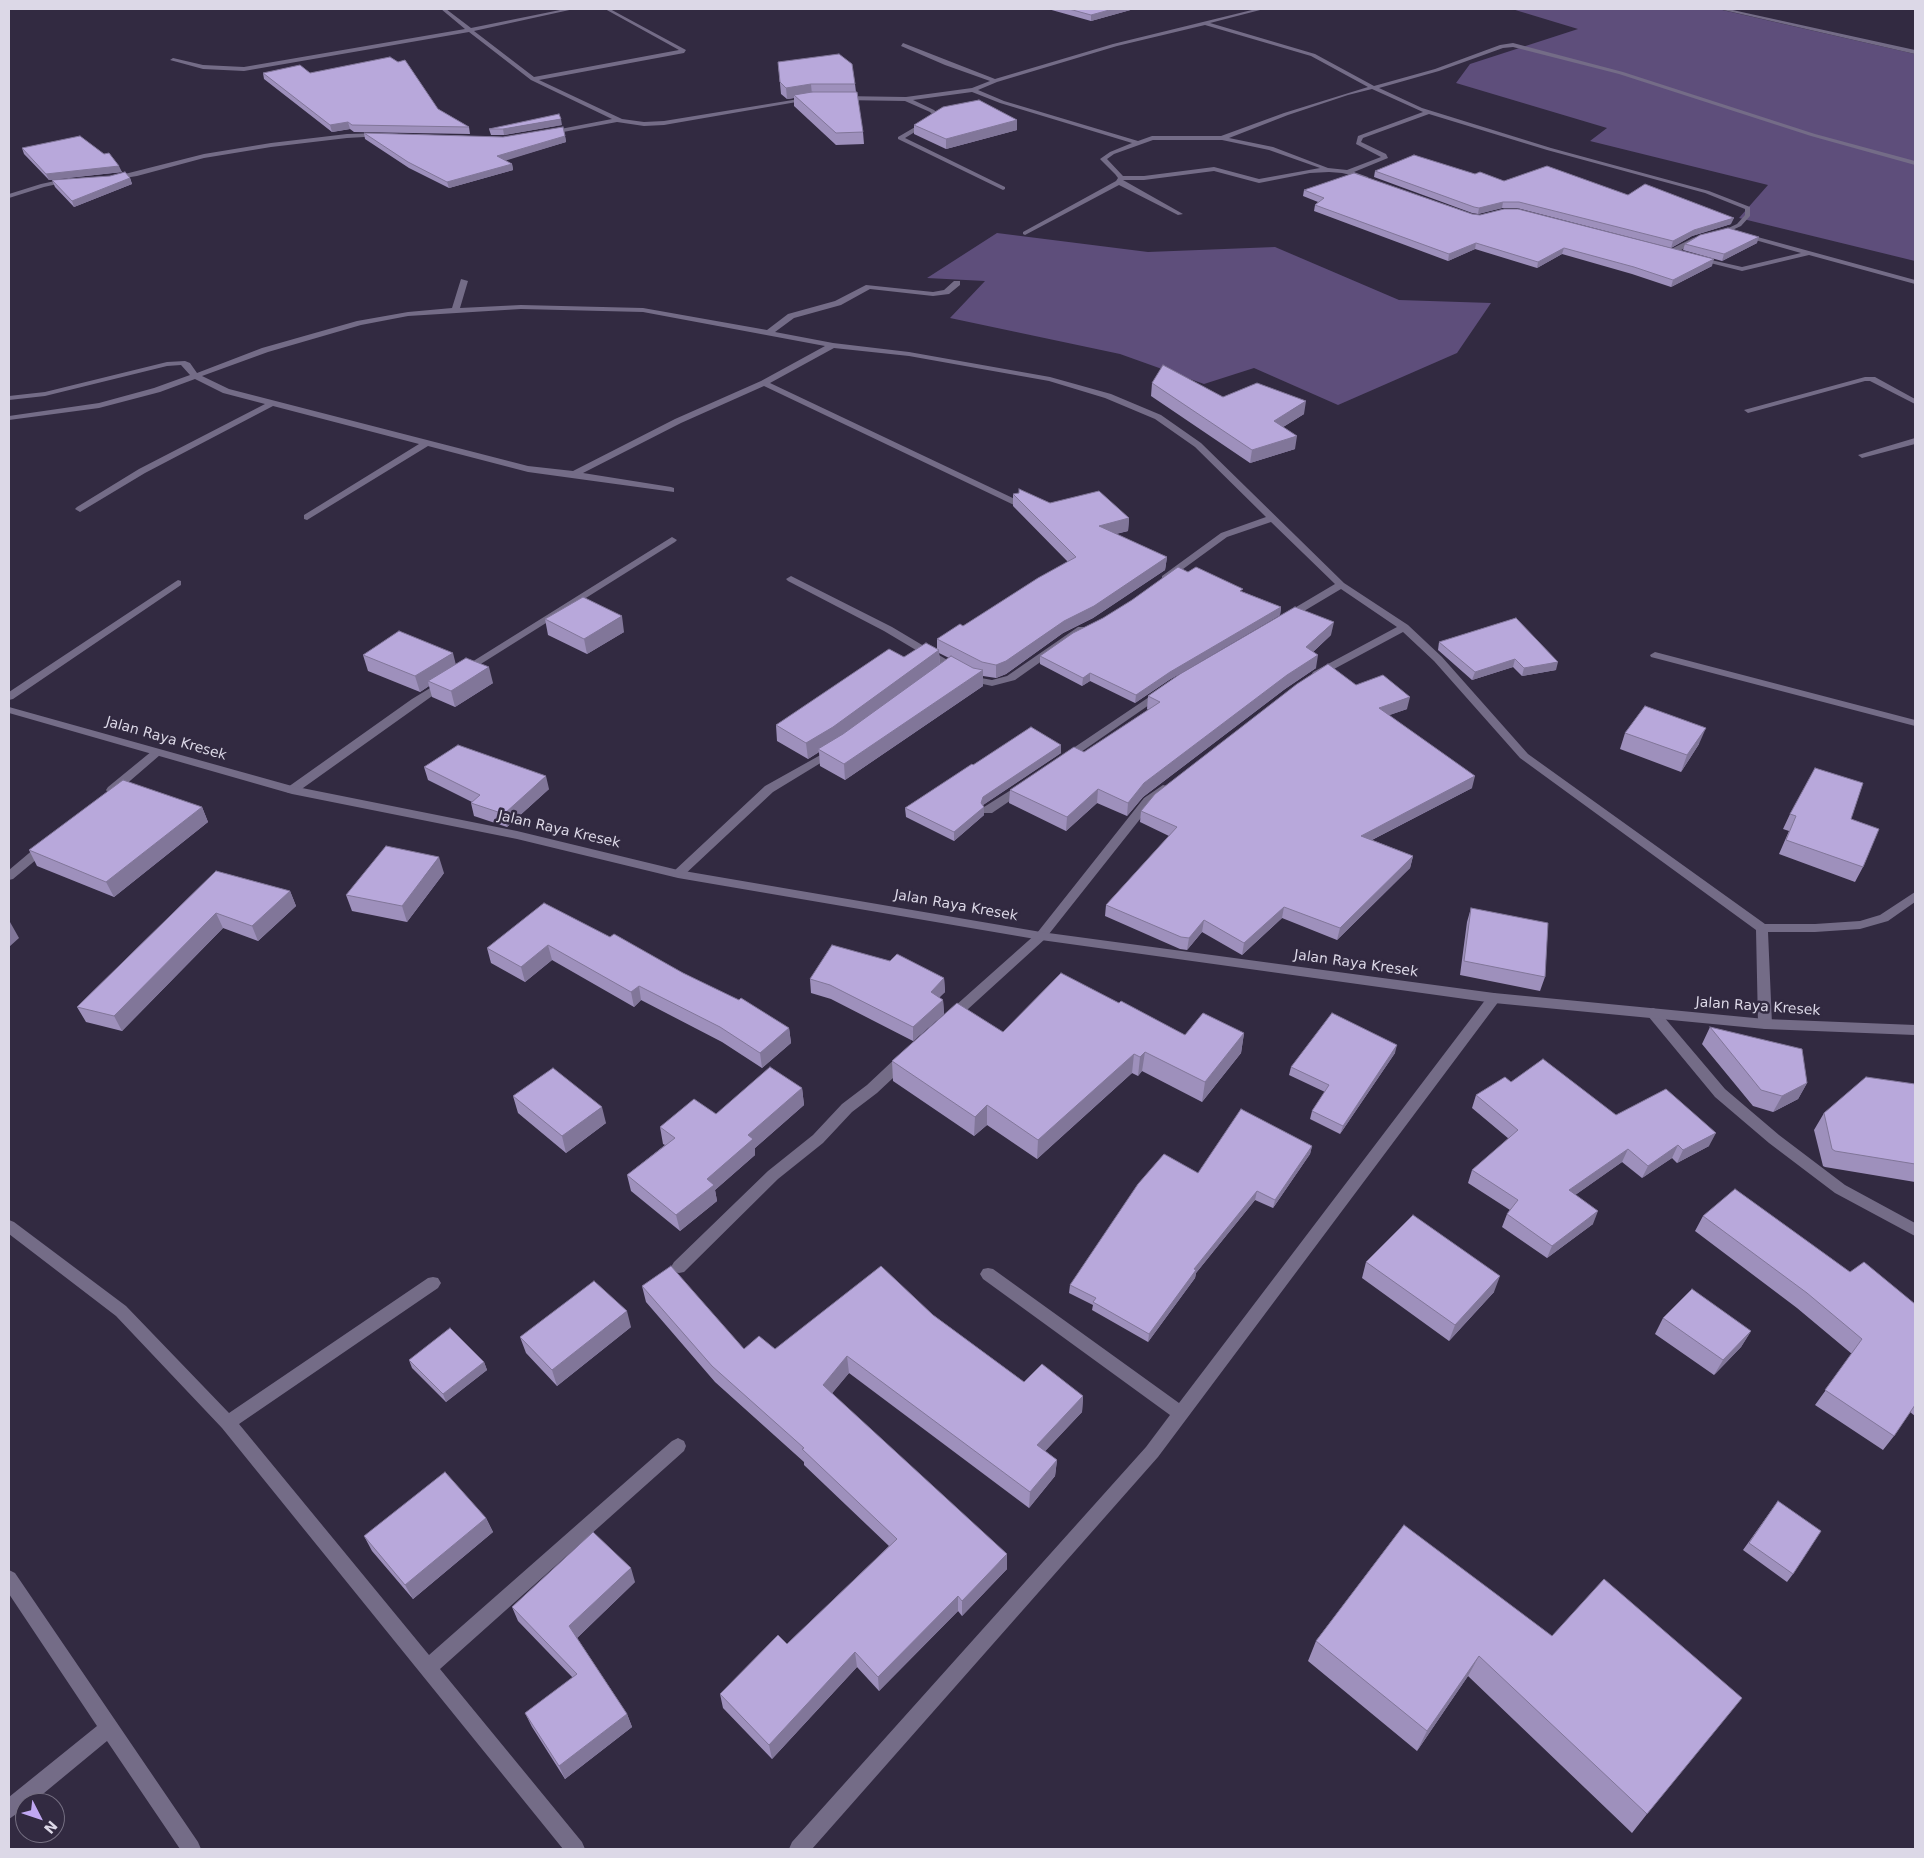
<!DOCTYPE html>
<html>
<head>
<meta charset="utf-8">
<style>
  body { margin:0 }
  #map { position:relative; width:1924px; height:1858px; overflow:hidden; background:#322a41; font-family:"DejaVu Sans",sans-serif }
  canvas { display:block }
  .frame { position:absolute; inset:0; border:10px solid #dcd8e7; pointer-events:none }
  .north { position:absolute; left:15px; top:1793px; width:50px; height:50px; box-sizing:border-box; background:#322a41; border:1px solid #767083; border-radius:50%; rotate:131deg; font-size:14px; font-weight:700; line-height:20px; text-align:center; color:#dcd8e7 }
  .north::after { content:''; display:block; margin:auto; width:18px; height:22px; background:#c1a8f3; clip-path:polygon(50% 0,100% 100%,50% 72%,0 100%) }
</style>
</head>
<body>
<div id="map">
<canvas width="1924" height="1858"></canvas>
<div class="frame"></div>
<div class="north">N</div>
</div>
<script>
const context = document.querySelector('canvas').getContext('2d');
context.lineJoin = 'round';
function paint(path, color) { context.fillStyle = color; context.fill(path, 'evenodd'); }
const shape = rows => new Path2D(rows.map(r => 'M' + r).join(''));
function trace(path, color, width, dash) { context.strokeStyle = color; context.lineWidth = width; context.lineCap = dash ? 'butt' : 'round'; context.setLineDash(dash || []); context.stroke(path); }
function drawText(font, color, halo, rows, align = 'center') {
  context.font = font + ' "DejaVu Sans",sans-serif'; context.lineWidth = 5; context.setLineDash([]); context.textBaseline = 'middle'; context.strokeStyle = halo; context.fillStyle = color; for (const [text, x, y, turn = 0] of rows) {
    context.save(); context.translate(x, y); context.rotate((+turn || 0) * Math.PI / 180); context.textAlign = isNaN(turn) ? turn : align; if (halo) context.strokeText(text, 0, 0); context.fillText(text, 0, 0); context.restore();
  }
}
const green = shape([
  [1512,9,1718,9,1915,54,1915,261,1739,218,1768,185,1590,141,1607,128,1456,83,1470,64,1578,29],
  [997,233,1148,252,1275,247,1399,300,1491,303,1457,353,1338,405,1254,368,1204,384,1120,354,950,318,985,281,927,278]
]);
const street = shape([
  [441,9,446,9,471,28,565,9,574,9,474,31,534,77,679,50,605,9,610,9,686,50,684,53,539,80,622,119,644,122,664,121,811,97,814,99,664,125,644,126,617,122,547,135,544,133,545,132,612,119,531,80,469,32,244,71,203,69,170,60,173,58,203,65,244,67,465,29,441,9],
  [1256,9,1264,9,1210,23,1315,54,1374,86,1435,69,1500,45,1513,43,1623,72,1815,134,1915,161,1915,165,1811,136,1619,74,1513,47,1503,48,1439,71,1379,88,1422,108,1551,148,1709,191,1750,207,1750,216,1741,226,1728,232,1697,240,1675,254,1669,254,1669,250,1693,238,1724,230,1737,224,1745,215,1745,209,1705,193,1547,150,1429,114,1363,138,1361,142,1386,154,1388,158,1354,172,1368,177,1368,179,1342,173,1329,172,1310,173,1259,183,1214,171,1144,180,1123,180,1183,214,1178,215,1119,185,1025,235,1023,234,1023,232,1116,181,1118,178,1115,174,1100,159,1110,152,1132,143,1000,103,972,92,913,100,934,110,941,116,905,138,1005,187,1005,189,1003,190,898,139,898,137,934,116,930,112,905,101,841,100,838,98,841,96,906,97,972,88,990,81,945,65,901,46,903,43,995,79,1113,44,1256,9],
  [1205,25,1311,56,1368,87,1284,113,1221,136,1152,136,1138,141,1004,101,978,90,997,82,1117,46,1205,25],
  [1372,89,1423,112,1358,136,1356,144,1381,157,1347,170,1328,168,1273,147,1229,138,1288,115,1348,95,1372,89],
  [1153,140,1222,140,1269,150,1320,168,1259,179,1214,167,1144,176,1123,176,1107,159,1114,154,1153,140],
  [1719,9,1728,9,1915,50,1915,54,1719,9],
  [380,133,383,135,382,136,347,138,271,147,204,158,137,176,112,180,109,178,204,154,271,143,347,134,380,133],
  [69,178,72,180,71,181,44,187,9,198,9,194,41,184,69,178],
  [1743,233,1915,280,1915,284,1809,255,1742,271,1694,259,1698,257,1742,267,1801,253,1741,236,1741,234,1743,233],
  [461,279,468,281,460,308,521,305,643,308,767,330,788,314,835,301,866,285,933,292,944,290,954,281,960,281,960,285,949,294,933,296,870,289,841,305,794,318,775,332,833,343,909,352,1050,377,1111,394,1161,415,1201,443,1344,583,1408,625,1442,657,1528,754,1765,924,1815,924,1860,921,1880,915,1915,892,1915,902,1888,921,1860,929,1815,932,1768,932,1772,1024,1770,1027,1765,1029,1760,1027,1758,1024,1756,930,1520,758,1434,661,1403,632,1321,676,1313,676,1312,674,1313,672,1397,627,1341,589,1289,620,1281,620,1281,616,1335,584,1271,522,1227,537,1168,580,1162,580,1162,576,1221,533,1266,517,1195,447,1155,419,1105,398,1049,381,909,356,834,348,770,383,1017,500,1017,504,1014,505,764,386,681,423,583,473,671,487,674,488,674,492,528,472,428,446,307,520,304,519,304,515,419,444,273,406,145,473,80,512,75,509,77,507,139,469,265,404,223,393,195,379,160,392,99,408,9,420,9,416,99,403,154,388,190,375,181,365,167,366,45,396,9,400,9,396,45,392,167,362,185,361,190,363,197,373,262,348,357,321,408,312,452,308,461,279],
  [521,309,643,312,825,346,761,381,675,419,573,471,528,466,229,389,202,376,268,352,361,325,408,316,521,309],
  [1865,377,1875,377,1915,399,1915,404,1870,381,1865,381,1748,413,1744,410,1865,377],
  [1915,438,1915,444,1862,458,1858,455,1915,438],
  [672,537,677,540,675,542,468,672,460,672,459,670,672,537],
  [791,576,892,627,954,664,981,678,992,680,1007,676,1078,627,1086,627,1087,629,1015,680,992,686,974,682,946,668,884,631,788,581,786,579,791,576],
  [178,580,181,581,181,585,13,699,9,700,9,692,178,580],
  [1655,652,1915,720,1915,726,1651,657,1650,655,1655,652],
  [445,679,450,682,449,684,296,793,288,793,286,790,288,787,412,699,445,679],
  [1161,689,1166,692,1165,694,1068,761,1060,761,1058,759,1060,757,1161,689],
  [833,748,839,751,837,753,773,792,682,877,674,877,672,874,674,871,765,786,833,748],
  [156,750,162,753,160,755,116,793,108,793,106,790,108,787,152,751,156,750],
  [1022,783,1028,787,1026,790,992,813,984,813,982,810,984,807,1022,783],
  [1163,785,1167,786,1169,789,1167,792,1152,804,1045,939,956,1020,946,1020,944,1017,946,1014,1037,933,1144,798,1163,785],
  [45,842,49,843,51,846,49,849,13,879,9,880,9,870,41,843,45,842],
  [1494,993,1499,995,1501,998,1499,1001,1158,1457,812,1849,789,1849,792,1842,1146,1447,1170,1415,983,1279,980,1274,983,1269,988,1268,993,1269,1179,1403,1489,995,1494,993],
  [1653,1008,1658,1010,1725,1089,1779,1135,1845,1185,1915,1223,1915,1236,1835,1193,1769,1143,1715,1097,1648,1016,1646,1013,1648,1010,1653,1008],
  [904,1054,909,1055,911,1059,909,1063,877,1093,852,1112,823,1143,778,1179,684,1272,679,1273,674,1272,671,1267,674,1262,768,1171,813,1135,842,1104,867,1085,899,1055,904,1054],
  [9,1220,14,1222,126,1306,229,1413,428,1278,433,1277,438,1278,441,1283,438,1288,239,1424,429,1655,672,1441,678,1438,684,1441,686,1446,684,1451,440,1669,582,1842,585,1849,563,1849,222,1428,116,1316,9,1234,9,1220],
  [9,1570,15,1573,198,1842,201,1849,180,1849,107,1741,32,1803,25,1803,25,1808,9,1819,9,1797,97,1726,9,1594,9,1570]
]);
const secondary = shape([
  [9,707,292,786,517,831,678,870,1041,932,1494,993,1765,1019,1915,1025,1915,1035,1765,1029,1494,1003,1041,940,678,878,517,839,292,794,9,713,9,707]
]);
const wall = shape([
  [1048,9,1134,9,1091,21],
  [778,62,855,84,856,92,863,132,864,144,836,145,794,106,794,98,787,99,781,94],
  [263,73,310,73,438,109,469,127,470,134,354,132,350,129,332,132,264,79],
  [1017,120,1017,130,946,149,914,134,914,125],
  [562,125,504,135,491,135,489,129],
  [364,133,503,137,565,136,566,142,505,160,512,164,513,170,449,188,409,168,365,139],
  [22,148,104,154,122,172,49,180,24,154],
  [1375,171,1475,174,1504,181,1628,195,1731,224,1692,236,1671,248,1517,208,1502,208,1478,214,1472,213,1374,177],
  [130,178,132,184,74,207,55,187,52,180],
  [1304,190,1472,214,1712,266,1671,287,1632,274,1562,254,1537,268,1475,249,1448,261,1314,211,1315,205,1318,202,1303,196],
  [1757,243,1722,261,1683,250,1685,244],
  [1152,383,1304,414,1283,427,1295,449,1250,463,1151,396],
  [1013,494,1050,503,1129,518,1128,531,1116,534,1167,557,1165,570,1093,618,1063,633,1006,674,996,678,983,676,983,686,845,780,820,766,819,752,808,759,777,741,776,725,904,657,937,649,937,639,963,626,1068,562,1013,506],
  [939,653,949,658,940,665],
  [1188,572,1243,592,1281,607,1280,615,1169,680,1135,703,1090,681,1082,686,1040,664,1040,656],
  [1516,618,1556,670,1522,676,1513,667,1472,680,1438,650,1439,642],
  [545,619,624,632,587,654,548,635],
  [1331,635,1313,652,1316,668,1285,689,1143,797,1127,816,1097,803,1066,831,1009,803,1010,790,1084,752,1148,710,1147,709,1148,696],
  [363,655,456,664,493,683,455,707,432,697,429,686,420,692,368,671],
  [1356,685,1407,709,1389,715,1472,788,1372,840,1413,856,1410,868,1337,940,1282,918,1242,955,1202,932,1187,950,1180,949,1105,916,1106,905,1169,836,1140,822,1141,811],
  [1625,733,1699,744,1681,772,1620,749],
  [1061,745,1061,753,983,805,984,815,954,841,906,817,905,808,973,765],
  [424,767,549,789,507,827,474,816,471,803,472,802,428,780],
  [202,807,208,822,114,897,37,866,29,850],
  [1790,814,1851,819,1863,867,1855,882,1779,854,1789,831,1783,829],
  [216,871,290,891,296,906,258,941,223,928,122,1031,86,1022,77,1007],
  [444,873,407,922,352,911,346,895],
  [1471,908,1545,977,1540,991,1460,975,1467,922],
  [610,937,683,973,789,1028,791,1043,762,1068,722,1042,641,1000,634,1007,552,960,525,982,491,963,487,948],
  [944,978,945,992,939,997,943,1000,944,1014,913,1041,831,999,811,993,810,979],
  [1119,1003,1185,1035,1244,1033,1241,1053,1202,1102,1142,1071,1138,1076,1132,1073,1037,1159,987,1125,974,1136,893,1081,892,1061,1003,1032],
  [1710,1027,1807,1083,1798,1099,1773,1112,1753,1106,1702,1044],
  [1395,1053,1340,1134,1310,1119,1312,1111,1325,1092,1289,1075,1291,1067],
  [1511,1082,1616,1115,1709,1146,1677,1163,1672,1158,1642,1178,1622,1162,1575,1195,1593,1224,1547,1258,1502,1227,1507,1214,1510,1210,1468,1183,1472,1170,1509,1139,1472,1108,1476,1095],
  [1915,1084,1915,1182,1825,1167,1823,1166,1814,1130,1824,1113],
  [802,1088,804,1105,755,1148,755,1155,715,1190,717,1201,680,1231,631,1191,627,1175,665,1145,663,1144,660,1127,716,1114],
  [513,1096,606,1123,566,1153,518,1113],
  [1312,1146,1310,1154,1273,1208,1255,1200,1196,1273,1195,1278,1148,1342,1092,1310,1093,1305,1069,1293,1070,1285,1198,1173],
  [1703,1216,1850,1272,1915,1304,1915,1416,1910,1412,1894,1436,1883,1450,1815,1405,1852,1354,1797,1308,1695,1231],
  [1366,1262,1494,1292,1449,1341,1362,1278],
  [642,1286,744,1349,775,1349,933,1315,1024,1382,1083,1396,1082,1412,1045,1451,1057,1460,1055,1476,1029,1508,849,1373,832,1393,1007,1569,962,1616,958,1611,879,1691,857,1667,772,1759,723,1708,720,1694,787,1644,889,1546,804,1465,804,1462,715,1382,646,1302],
  [1663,1318,1751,1331,1741,1347,1714,1375,1655,1334],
  [631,1327,557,1386,526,1353,520,1337],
  [409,1360,484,1362,487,1370,446,1402,412,1368],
  [1778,1501,1793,1574,1787,1582,1743,1550],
  [486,1518,493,1532,413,1599,372,1551,364,1536],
  [1404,1525,1647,1814,1632,1833,1468,1676,1417,1751,1308,1661,1316,1641],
  [635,1582,577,1638,627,1714,632,1727,565,1779,532,1727,525,1713,573,1678,518,1621,512,1607]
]);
const shadedWall = shape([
  [1113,9,1134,9,1091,21,1091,15],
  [811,84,812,95,794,95,794,98,787,99,786,88],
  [561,119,562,125,504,135,503,129],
  [1017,120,1017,130,946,149,946,139],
  [348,122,350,129,332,132,330,125],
  [565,136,566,142,498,163,497,156],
  [512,164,513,170,449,188,447,182],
  [119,166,122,172,49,180,46,174],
  [130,178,132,184,74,207,72,201],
  [1503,202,1502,208,1478,214,1479,208],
  [1734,218,1731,224,1692,236,1671,248,1673,241,1694,230],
  [1759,237,1757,243,1722,261,1724,254],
  [1476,243,1475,249,1448,261,1449,254],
  [1564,248,1562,254,1537,268,1538,262],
  [1714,259,1712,266,1671,287,1673,280],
  [1306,401,1304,414,1272,434,1274,421],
  [1297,436,1295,449,1250,463,1252,450],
  [1129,518,1128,531,1098,538,1099,526],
  [1167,557,1165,570,1093,618,1063,633,1006,674,996,678,996,665,1064,621],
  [1281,607,1280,615,1169,680,1135,703,1136,695,1170,672],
  [622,616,624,632,587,654,584,639],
  [1334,622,1331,635,1304,660,1306,647],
  [939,650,940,666,834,743,818,749,819,752,808,759,806,743],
  [453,653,457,669,428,681,429,686,420,692,415,676],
  [1318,655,1316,668,1285,689,1143,797,1127,816,1128,803,1144,783,1287,675],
  [1515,659,1513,667,1472,680,1475,672],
  [1558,662,1556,670,1522,676,1524,668],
  [489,667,493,683,455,707,451,691],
  [983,670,983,686,845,780,844,764],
  [1090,673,1090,681,1082,686,1083,678],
  [1410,697,1407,709,1376,720,1379,708],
  [1706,728,1699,744,1681,772,1687,755],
  [1061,745,1061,753,983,805,984,807,984,815,954,841,954,832,981,803,983,797],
  [546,776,549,789,507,827,504,814],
  [1475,776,1472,788,1358,847,1361,836],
  [1098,789,1097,803,1066,831,1067,817],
  [202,807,208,822,114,897,106,882],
  [1413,856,1410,868,1337,940,1340,928],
  [439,857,444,873,407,922,402,906],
  [290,891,296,906,258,941,252,926],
  [1284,907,1282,918,1242,955,1244,943],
  [216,913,223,928,122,1031,114,1016],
  [1204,920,1202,932,1187,950,1189,938],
  [10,922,19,938,9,947,9,923],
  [548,945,552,960,525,982,521,967],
  [944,978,945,992,931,1006,931,992],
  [639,986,641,1000,634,1007,631,992],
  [943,1000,944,1014,913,1041,913,1027],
  [789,1028,791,1043,762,1068,760,1053],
  [1244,1033,1241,1053,1202,1102,1205,1082],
  [1397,1045,1395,1053,1340,1134,1343,1126],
  [1145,1052,1142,1071,1138,1076,1140,1057],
  [1134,1054,1132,1073,1037,1159,1038,1140],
  [1807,1083,1798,1099,1773,1112,1782,1096],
  [802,1088,804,1105,755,1148,755,1155,715,1190,717,1201,680,1231,676,1215,707,1179,748,1135],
  [987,1105,987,1125,974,1136,975,1117],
  [602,1107,606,1123,566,1153,562,1136],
  [1716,1133,1709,1146,1677,1163,1683,1150],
  [1678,1145,1672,1158,1642,1178,1648,1166],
  [1312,1146,1310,1154,1273,1208,1275,1200],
  [1628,1149,1622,1162,1564,1203,1569,1190],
  [1257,1191,1255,1200,1196,1273,1195,1278,1148,1342,1149,1334,1194,1269],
  [1598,1211,1593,1224,1547,1258,1552,1246],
  [1500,1276,1494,1292,1449,1341,1455,1325],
  [627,1311,631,1327,557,1386,552,1370],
  [1751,1331,1741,1347,1714,1375,1723,1360],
  [847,1356,849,1373,825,1402,823,1385],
  [484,1362,487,1370,446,1402,443,1394],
  [1083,1396,1082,1412,1036,1461,1037,1445],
  [1057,1460,1055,1476,1029,1508,1030,1492],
  [486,1518,493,1532,413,1599,405,1585],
  [1007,1554,1007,1569,962,1616,962,1601],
  [631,1568,635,1582,575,1640,569,1626],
  [958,1596,958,1611,879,1691,878,1677],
  [855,1652,857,1667,772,1759,769,1745],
  [1479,1656,1468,1676,1417,1751,1427,1731],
  [627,1714,632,1727,565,1779,559,1766]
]);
const building = shape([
  [1069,9,1113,9,1091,15,1069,9],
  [839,54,852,64,855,84,811,84,786,88,780,82,778,62,839,54],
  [390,57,398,62,405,60,438,109,469,127,352,125,348,122,330,125,263,73,300,65,310,73,390,57],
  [812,92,857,92,863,132,836,133,794,95,812,92],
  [979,100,1017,120,946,139,914,125,943,107,979,100],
  [559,114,561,119,503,129,489,129,559,114],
  [563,127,565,136,497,156,512,164,447,182,408,162,364,133,503,137,563,127],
  [80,136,104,154,109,153,119,166,46,174,22,148,80,136],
  [1414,155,1475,174,1480,172,1504,181,1547,166,1628,195,1645,184,1734,218,1694,230,1673,241,1519,202,1503,202,1479,208,1474,207,1375,171,1414,155],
  [125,172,130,178,72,201,52,180,110,176,125,172],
  [1354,173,1472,214,1480,215,1504,209,1518,209,1714,259,1673,280,1634,267,1564,248,1538,262,1476,243,1449,254,1315,205,1324,198,1304,190,1354,173],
  [1728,228,1759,237,1724,254,1685,244,1700,235,1728,228],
  [1163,365,1223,397,1257,383,1306,401,1274,421,1297,436,1252,450,1152,383,1163,365],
  [1019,489,1050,503,1099,491,1129,518,1099,526,1167,557,1094,606,1064,621,1006,661,996,665,982,662,937,639,960,624,963,626,1038,578,1076,557,1013,494,1019,493,1019,489],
  [1178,567,1188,572,1196,567,1243,589,1240,591,1281,607,1170,672,1136,695,1090,673,1083,678,1040,656,1073,633,1103,618,1132,600,1178,567],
  [583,597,622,616,584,639,545,619,583,597],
  [1295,607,1334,622,1306,647,1318,655,1287,675,1144,783,1128,803,1098,789,1067,817,1010,790,1074,747,1084,752,1160,702,1148,696,1180,674,1295,607],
  [1516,618,1558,662,1524,668,1515,659,1475,672,1439,642,1516,618],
  [399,631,453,653,415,676,363,655,399,631],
  [926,643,939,650,833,727,806,743,776,725,889,649,904,657,926,643],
  [951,656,973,668,983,670,844,764,818,749,843,734,951,656],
  [466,658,489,667,451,691,428,681,466,658],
  [1328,664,1356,685,1383,675,1410,697,1379,708,1475,776,1361,836,1413,856,1340,928,1284,907,1244,943,1204,920,1189,938,1181,937,1106,905,1177,827,1141,811,1155,794,1297,684,1328,664],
  [1645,706,1706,728,1687,755,1625,733,1645,706],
  [1031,727,1061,745,983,797,981,803,984,807,954,832,905,808,972,764,973,765,1031,727],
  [458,745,546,776,504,814,471,803,480,795,424,767,458,745],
  [1815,768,1863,783,1851,819,1879,829,1863,867,1786,840,1796,816,1790,814,1815,768],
  [123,780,202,807,106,882,29,850,123,780],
  [386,846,439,857,402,906,346,895,386,846],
  [216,871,290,891,252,926,216,913,114,1016,77,1007,216,871],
  [544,903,610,937,614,934,683,973,739,1000,741,998,789,1028,760,1053,720,1027,639,986,631,992,548,945,521,967,487,948,544,903],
  [1471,908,1548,923,1545,977,1464,961,1471,908],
  [832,945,890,961,897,954,944,978,931,992,943,1000,913,1027,830,985,810,979,832,945],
  [1061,973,1119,1003,1121,1001,1185,1035,1203,1013,1244,1033,1205,1082,1145,1052,1140,1057,1134,1054,1038,1140,987,1105,975,1117,892,1061,957,1003,1003,1032,1061,973],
  [1332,1013,1397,1045,1343,1126,1312,1111,1329,1085,1291,1067,1332,1013],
  [1710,1027,1802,1049,1807,1083,1782,1096,1761,1090,1710,1027],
  [1543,1059,1616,1115,1666,1089,1716,1133,1683,1150,1678,1145,1648,1166,1628,1149,1569,1190,1598,1211,1552,1246,1507,1214,1518,1200,1472,1170,1518,1130,1476,1095,1505,1077,1511,1082,1543,1059],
  [770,1067,802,1088,748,1135,753,1139,707,1179,714,1185,676,1215,627,1175,675,1138,660,1127,694,1099,716,1114,770,1067],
  [553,1068,602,1107,562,1136,513,1096,553,1068],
  [1866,1077,1915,1084,1915,1164,1835,1151,1832,1149,1824,1113,1866,1077],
  [1241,1109,1312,1146,1275,1200,1257,1191,1194,1269,1196,1270,1149,1334,1093,1302,1096,1298,1070,1285,1138,1184,1164,1154,1198,1173,1241,1109],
  [1735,1189,1850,1272,1864,1262,1915,1304,1915,1405,1894,1436,1825,1390,1862,1339,1807,1293,1703,1216,1735,1189],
  [1413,1215,1500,1276,1455,1325,1366,1262,1413,1215],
  [671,1266,744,1349,759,1336,775,1349,881,1266,933,1315,1024,1382,1042,1364,1083,1396,1037,1445,1057,1460,1030,1492,847,1356,823,1385,1007,1554,962,1601,958,1596,878,1677,855,1652,769,1745,720,1694,778,1635,787,1644,897,1539,802,1449,804,1448,712,1366,642,1286,671,1266],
  [594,1281,627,1311,552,1370,520,1337,594,1281],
  [1692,1289,1751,1331,1723,1360,1663,1318,1692,1289],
  [450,1328,484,1362,443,1394,409,1360,450,1328],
  [445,1472,486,1518,405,1585,364,1536,445,1472],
  [1778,1501,1821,1531,1793,1574,1749,1543,1778,1501],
  [1404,1525,1552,1636,1604,1579,1742,1698,1647,1814,1479,1656,1427,1731,1316,1641,1404,1525],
  [593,1532,631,1568,569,1626,627,1714,559,1766,525,1713,577,1674,512,1607,593,1532]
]);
const streetNames = [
  ["Jalan Raya Kresek",166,739,16],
  ["Jalan Raya Kresek",559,830,13],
  ["Jalan Raya Kresek",956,906,10],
  ["Jalan Raya Kresek",1356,964,8],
  ["Jalan Raya Kresek",1758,1007,4]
];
paint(green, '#5e4e7b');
paint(street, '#746c87');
paint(secondary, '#746c87');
paint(wall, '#9e90bc');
paint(shadedWall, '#817699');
paint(building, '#b8a8db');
trace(building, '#817699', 1);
drawText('14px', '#dcd8e7', '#322a41', streetNames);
</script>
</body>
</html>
